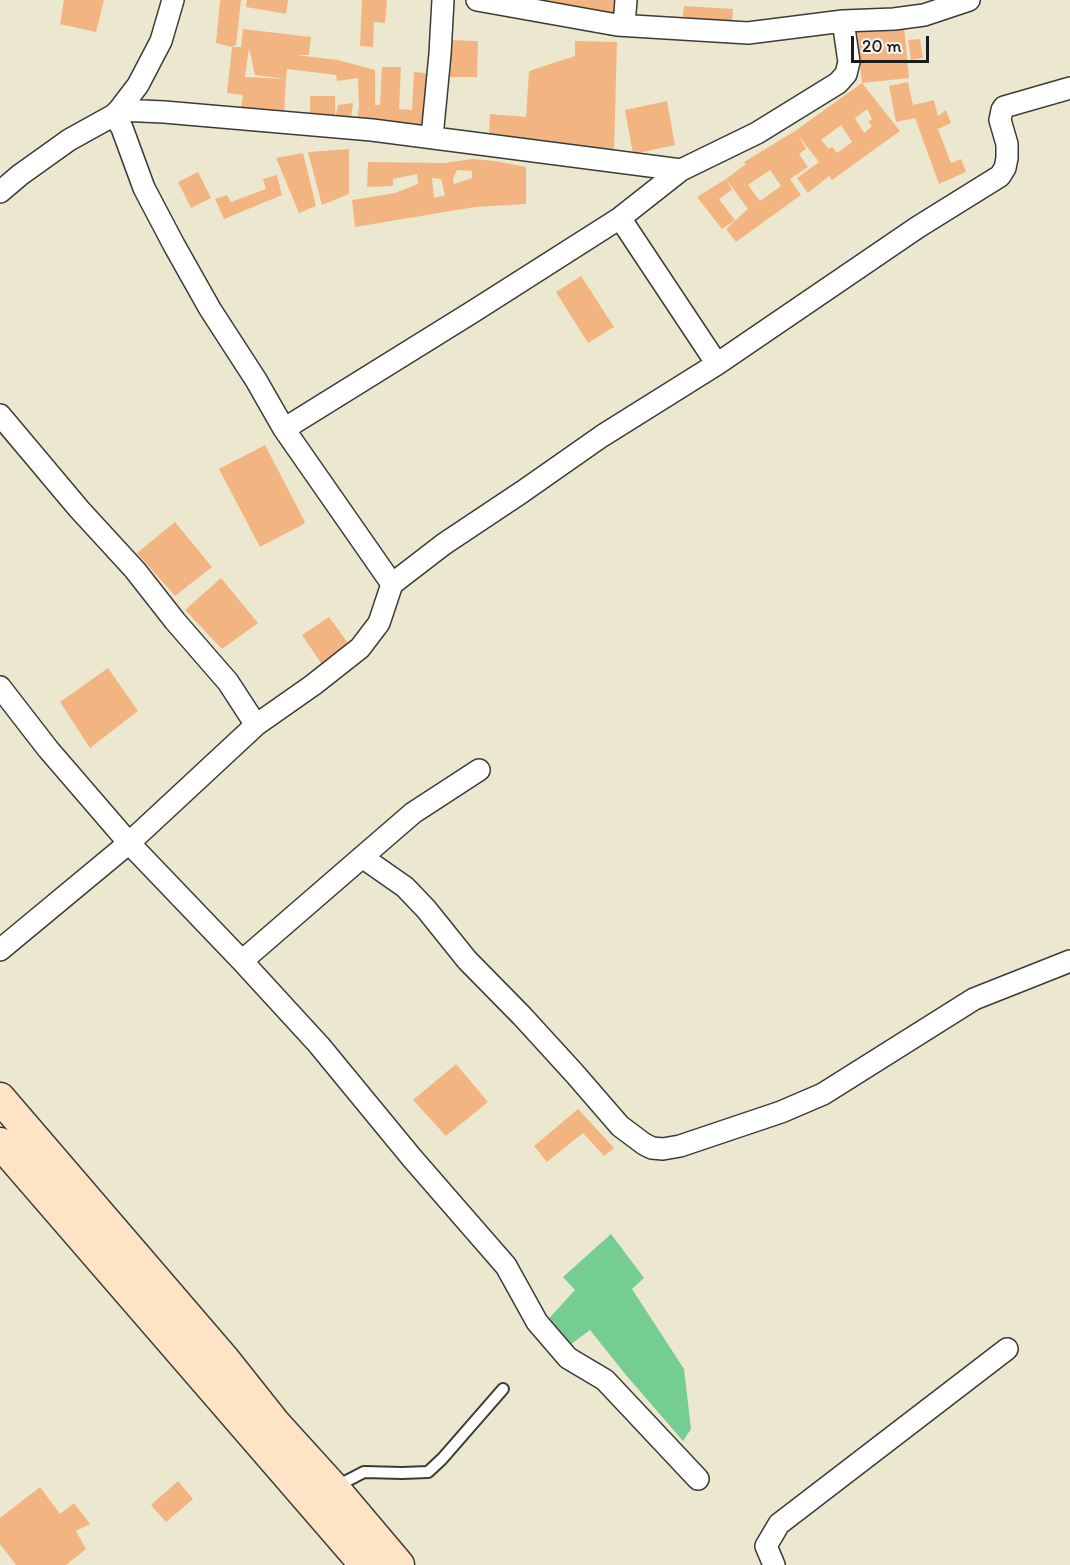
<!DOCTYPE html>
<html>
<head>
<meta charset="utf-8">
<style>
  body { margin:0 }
  #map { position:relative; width:1070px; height:1565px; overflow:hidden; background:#ece8d0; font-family:Itim,sans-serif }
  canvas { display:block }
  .scale { position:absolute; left:851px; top:36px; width:78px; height:27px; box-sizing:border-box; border:3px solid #1c1c1c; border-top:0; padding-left:8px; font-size:18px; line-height:21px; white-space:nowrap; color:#1c1c1c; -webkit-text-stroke:4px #f6f6f2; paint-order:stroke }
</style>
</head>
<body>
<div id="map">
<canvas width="1070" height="1565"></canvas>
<div class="scale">20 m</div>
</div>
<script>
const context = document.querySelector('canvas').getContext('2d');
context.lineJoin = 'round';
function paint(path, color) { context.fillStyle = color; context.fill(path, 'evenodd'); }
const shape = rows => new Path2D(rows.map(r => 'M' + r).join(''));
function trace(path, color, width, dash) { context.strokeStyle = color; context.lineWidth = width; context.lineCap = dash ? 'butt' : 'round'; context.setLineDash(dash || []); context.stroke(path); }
const green = shape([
  [611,1234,644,1278,632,1289,684,1369,691,1429,683,1441,626,1375,590,1330,563,1350,543,1325,575,1290,563,1277]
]);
const building = shape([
  [64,0,104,0,96,32,60,24],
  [220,0,241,0,236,45,232,47,241,47,243,29,311,37,309,55,296,55,338,60,375,70,375,105,380,105,382,67,401,67,399,109,412,110,414,72,435,74,428,129,357,121,359,107,358,78,337,81,336,75,287,69,286,79,255,75,249,48,245,77,286,79,284,114,241,109,243,95,227,93,232,47,216,43],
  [247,0,288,0,286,14,246,7],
  [362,0,387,0,385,23,374,22,373,47,360,46],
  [542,0,619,0,616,16,542,1],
  [684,6,733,9,732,27,682,24],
  [904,26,909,78,862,83,900,131,832,180,829,176,808,193,797,178,819,162,798,135,806,149,799,154,808,167,790,179,801,195,736,242,726,229,748,209,726,179,746,164,744,162,795,131,862,83,857,31],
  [867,109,872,119,868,122,872,126,864,133,855,118],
  [841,125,852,142,837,153,832,147,829,149,821,140],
  [770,170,781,186,760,201,748,185],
  [920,39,923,58,911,60,908,40],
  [449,40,478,41,477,77,447,77],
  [575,41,617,42,614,151,525,145,525,138,489,135,490,114,526,117,529,71,575,56],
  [908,82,913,105,934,100,938,116,946,110,951,123,938,129,951,163,961,159,966,172,939,184,915,118,896,122,889,86],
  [310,96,335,96,335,118,338,105,353,103,351,119,310,118],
  [667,101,675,145,633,154,625,110],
  [349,149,349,194,322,205,308,152],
  [303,153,316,206,299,213,276,158],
  [472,159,495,161,526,167,526,204,475,207,355,227,352,200,395,193,418,184,417,174,393,179,393,186,367,187,368,162,444,163],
  [457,170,472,171,472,178,454,184,453,179],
  [432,178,441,179,445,195,434,198],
  [198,172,211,198,191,208,178,182],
  [277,175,282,195,224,219,215,199,227,195,231,202,266,189,263,179],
  [726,179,732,190,719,199,735,220,722,229,697,197],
  [581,276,614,327,588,343,556,292],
  [265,445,305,522,302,525,260,547,219,469],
  [175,522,212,567,175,596,137,553],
  [221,578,258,623,222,649,185,610],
  [329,617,351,647,323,666,302,635],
  [108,668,138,711,90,748,60,702],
  [456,1064,488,1102,446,1136,413,1100],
  [578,1109,614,1148,604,1156,583,1133,547,1162,534,1146],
  [178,1481,193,1499,166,1522,151,1505],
  [40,1487,60,1514,74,1503,90,1524,76,1531,86,1549,66,1565,16,1565,0,1544,0,1518]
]);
const service = shape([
  [337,1486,364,1472,402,1473,428,1472,442,1459,503,1389]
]);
const minor = shape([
  [477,0,617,25,748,33,843,21,894,19,924,15,969,0],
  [624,25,626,0],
  [119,110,164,112,372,130,681,170],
  [114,115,122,128,144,188,174,245,210,309,256,380,284,429,392,584],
  [432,137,440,54,443,0],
  [0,192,20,175,69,140,114,115,119,110,138,85,161,41,173,0],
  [620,218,717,364],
  [0,415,79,509,135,570,175,621,228,682,256,725],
  [284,429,474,311,620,218,681,170,757,133,838,83,846,74,849,62,843,21],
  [0,687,48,749,129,843,242,961,319,1045,412,1158,506,1266,537,1322,568,1358,605,1380,698,1479],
  [362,857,405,887,426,909,467,960,522,1016,575,1074,620,1126,644,1144,652,1148,663,1149,680,1146,781,1112,823,1094,974,999,1070,961],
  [0,950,129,843,256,725,313,685,360,648,379,623,392,584,444,544,522,492,602,436,717,364,918,227,1000,176,1005,168,1007,158,1007,144,1000,120,1002,110,1004,107,1070,88],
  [242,961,413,813,479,770],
  [774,1565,766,1546,779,1524,1007,1349]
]);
const secondary = shape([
  [0,1098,225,1360,275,1423,334,1488,399,1565],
  [0,1143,365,1565]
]);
paint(green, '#75cd93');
paint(building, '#f2b581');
trace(service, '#3b3b37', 14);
trace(minor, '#3b3b37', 24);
trace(secondary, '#3b3b37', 33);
trace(service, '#fff', 10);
trace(minor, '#fff', 21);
trace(secondary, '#fee4c5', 30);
</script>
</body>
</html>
